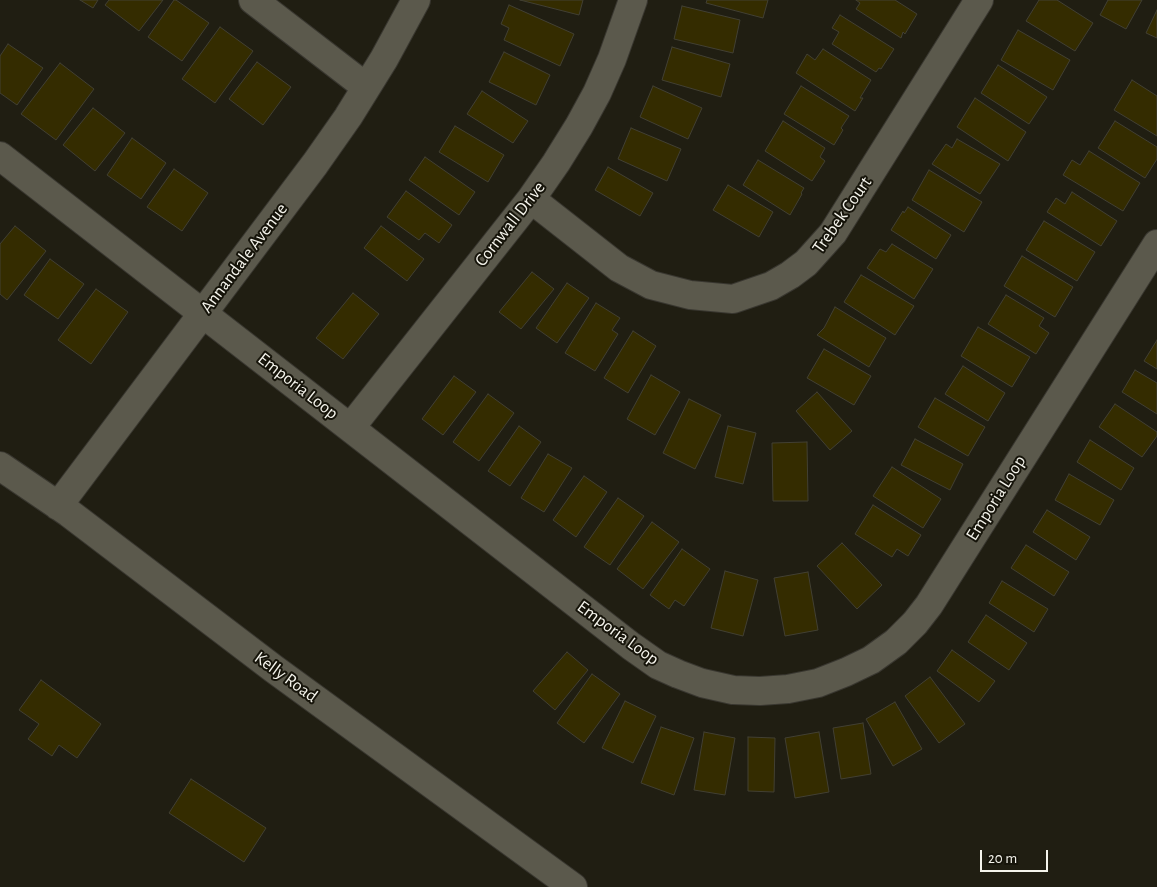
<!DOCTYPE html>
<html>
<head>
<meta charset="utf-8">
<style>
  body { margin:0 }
  #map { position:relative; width:1157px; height:887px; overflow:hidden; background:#201e12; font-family:"Alegreya Sans",sans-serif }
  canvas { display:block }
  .scale { position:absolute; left:980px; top:850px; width:68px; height:22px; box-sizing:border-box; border:2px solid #f5f4ec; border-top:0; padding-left:6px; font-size:15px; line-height:18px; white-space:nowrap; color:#f5f4ec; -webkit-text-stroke:4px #16140a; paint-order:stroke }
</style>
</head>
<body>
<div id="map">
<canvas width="1157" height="887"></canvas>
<div class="scale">20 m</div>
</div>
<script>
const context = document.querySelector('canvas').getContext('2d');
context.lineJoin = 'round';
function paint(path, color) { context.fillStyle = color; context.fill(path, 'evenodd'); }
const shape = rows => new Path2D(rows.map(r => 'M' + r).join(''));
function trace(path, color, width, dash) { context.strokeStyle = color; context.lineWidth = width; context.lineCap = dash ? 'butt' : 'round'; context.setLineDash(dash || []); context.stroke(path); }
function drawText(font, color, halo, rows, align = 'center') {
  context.font = font + ' "Alegreya Sans",sans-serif'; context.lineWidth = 4; context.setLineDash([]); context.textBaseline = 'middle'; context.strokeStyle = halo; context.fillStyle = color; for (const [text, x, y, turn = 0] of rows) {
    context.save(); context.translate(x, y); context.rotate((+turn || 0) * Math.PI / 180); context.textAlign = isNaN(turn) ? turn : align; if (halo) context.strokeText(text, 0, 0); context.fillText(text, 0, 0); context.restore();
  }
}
const building = shape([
  [80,0,98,0,93,8,80,0],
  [109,0,163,0,139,31,105,5,109,0],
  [174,0,176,0,209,23,182,61,148,37,174,0],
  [520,0,583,0,579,15,520,0],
  [707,0,768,0,763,18,706,3,707,0],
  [856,0,895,0,917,14,905,34,903,32,901,38,856,9,860,3,856,0],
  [1039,0,1057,0,1093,23,1075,51,1026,21,1039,0],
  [1108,0,1142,0,1126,29,1100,15,1108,0],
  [509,5,574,34,560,66,504,40,509,28,501,24,509,5],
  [682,6,740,20,733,53,674,39,682,6],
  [1157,10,1157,38,1146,33,1157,10],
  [840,15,894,49,881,69,879,68,876,72,832,44,839,32,832,28,840,15],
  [220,27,253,51,215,103,182,79,220,27],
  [1018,30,1070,60,1053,90,1001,60,1018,30],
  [8,44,43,68,17,105,0,93,0,56,8,44],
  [672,47,730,64,721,97,662,80,672,47],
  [823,49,871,80,860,98,863,98,855,111,796,73,807,54,815,60,823,49],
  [504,52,550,75,536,105,489,82,504,52],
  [257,62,291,87,263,125,229,99,257,62],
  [60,63,94,89,56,140,21,114,60,63],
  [998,65,1047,97,1029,124,981,93,998,65],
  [1132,80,1157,96,1157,136,1114,110,1132,80],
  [653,86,702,108,688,139,640,117,653,86],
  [801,86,849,116,841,128,843,130,834,145,784,114,801,86],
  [482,91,528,121,513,143,467,114,482,91],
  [975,98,1026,132,1008,161,957,127,975,98],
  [93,108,125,133,95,171,63,145,93,108],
  [783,121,825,148,820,157,825,161,812,181,765,151,783,121],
  [1115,121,1157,147,1157,159,1145,178,1098,148,1115,121],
  [455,126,504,155,488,182,439,152,455,126],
  [631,128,681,149,667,181,618,159,631,128],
  [132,138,166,163,141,199,107,175,132,138],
  [957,139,1000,164,980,194,932,164,946,144,952,148,957,139],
  [1089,151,1140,183,1123,211,1063,175,1072,160,1080,165,1089,151],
  [425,157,475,192,459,215,409,180,425,157],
  [758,160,804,188,801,193,802,194,790,215,743,185,758,160],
  [608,167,653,193,640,216,595,190,608,167],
  [174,169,208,193,182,231,147,207,174,169],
  [929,170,982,202,964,232,912,200,929,170],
  [728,185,773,212,759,237,713,210,728,185],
  [406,191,452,225,439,243,425,233,419,240,387,217,406,191],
  [1072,192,1117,221,1101,246,1047,212,1056,198,1065,204,1072,192],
  [908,207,951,235,936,259,891,230,903,211,904,213,908,207],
  [1044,221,1095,252,1077,281,1026,250,1044,221],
  [15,226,46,251,7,300,0,294,0,244,15,226],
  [381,226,424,259,407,281,364,248,381,226],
  [892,244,933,269,914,299,867,268,880,249,886,252,892,244],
  [1022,256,1073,287,1055,317,1004,286,1022,256],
  [50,259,84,284,58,319,24,295,50,259],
  [532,272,554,289,521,329,499,312,532,272],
  [861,275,914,306,895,335,844,302,861,275],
  [567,283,589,298,557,343,536,328,567,283],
  [96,289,128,312,91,364,58,340,96,289],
  [353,293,379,314,343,359,316,338,353,293],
  [1006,295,1044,318,1039,326,1049,333,1036,354,988,324,1006,295],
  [596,303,620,318,612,330,618,334,595,371,565,353,596,303],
  [835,307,886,338,869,367,817,335,824,328,835,307],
  [978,327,1030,357,1012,387,961,356,978,327],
  [633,331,656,346,628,393,604,378,633,331],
  [1157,340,1157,369,1144,361,1157,340],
  [824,349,871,376,854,405,807,378,824,349],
  [963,366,1005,393,988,421,945,394,963,366],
  [1135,370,1157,383,1157,414,1122,392,1135,370],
  [651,375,680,392,655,435,627,419,651,375],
  [454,376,476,392,443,435,422,419,454,376],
  [817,392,852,431,830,450,796,411,817,392],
  [488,394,514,413,479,461,453,442,488,394],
  [935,398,985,427,968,456,918,427,935,398],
  [689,399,721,415,695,469,663,453,689,399],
  [1115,404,1157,432,1157,436,1142,457,1099,427,1115,404],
  [519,426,541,442,510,486,488,471,519,426],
  [728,426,756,433,743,484,715,477,728,426],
  [915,439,963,464,950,490,901,465,915,439],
  [1090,440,1134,468,1121,490,1077,462,1090,440],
  [807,442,808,501,773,501,772,443,807,442],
  [548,454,572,468,544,512,521,498,548,454],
  [892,467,941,499,923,528,873,496,892,467],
  [1069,474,1114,500,1100,525,1055,500,1069,474],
  [584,476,607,492,576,537,553,520,584,476],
  [618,498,644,516,610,565,584,547,618,498],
  [873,505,921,535,908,556,897,549,892,557,855,534,873,505],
  [1047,510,1090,537,1076,560,1033,532,1047,510],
  [652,522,679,542,643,589,617,569,652,522],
  [842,543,882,585,857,609,817,566,842,543],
  [1026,545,1069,572,1054,596,1011,568,1026,545],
  [682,549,710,569,684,606,675,600,669,609,650,595,682,549],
  [725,571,758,580,743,636,711,628,725,571],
  [808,572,818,630,785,636,774,578,808,572],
  [1002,581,1048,609,1034,632,989,603,1002,581],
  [986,615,1027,643,1009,670,968,642,986,615],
  [952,650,995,681,979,702,937,671,952,650],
  [567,652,588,670,555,710,533,691,567,652],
  [592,674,620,694,584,743,557,723,592,674],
  [930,677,965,724,939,743,905,696,930,677],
  [41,680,101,724,77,758,59,745,52,756,28,739,39,724,19,710,41,680],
  [625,701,656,716,633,763,602,748,625,701],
  [895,702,922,749,893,766,866,719,895,702],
  [863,723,871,774,841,779,833,728,863,723],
  [661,727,694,738,674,795,641,783,661,727],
  [704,732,735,738,725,795,694,790,704,732],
  [819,732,829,792,795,798,785,738,819,732],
  [748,737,775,738,774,792,748,791,748,737],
  [191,779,266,828,244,862,169,813,191,779]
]);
const minor = shape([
  [253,0,366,87],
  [0,156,631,646,658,665,678,674,702,683,733,690,760,691,788,689,818,683,846,672,871,660,896,642,915,623,929,605,1157,244],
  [531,199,619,268,651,285,690,295,733,299,771,286,790,275,806,263,833,233,979,0],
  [351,427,531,199,556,163,579,126,597,93,612,59,633,0],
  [0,466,69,513,274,669,573,887],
  [58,506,315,164,348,117,384,59,416,0]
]);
const streetNames = [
  ["Trebek Court",842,215,-55],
  ["Cornwall Drive",510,224,-52],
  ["Annandale Avenue",244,258,-53],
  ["Emporia Loop",298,386,38],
  ["Emporia Loop",996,498,-58],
  ["Emporia Loop",618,633,36],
  ["Kelly Road",286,677,36]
];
paint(building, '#342c00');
trace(building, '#424033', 1);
trace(minor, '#393730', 30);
trace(minor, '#5b594c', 28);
drawText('18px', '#f5f4ec', '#16140a', streetNames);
</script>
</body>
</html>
